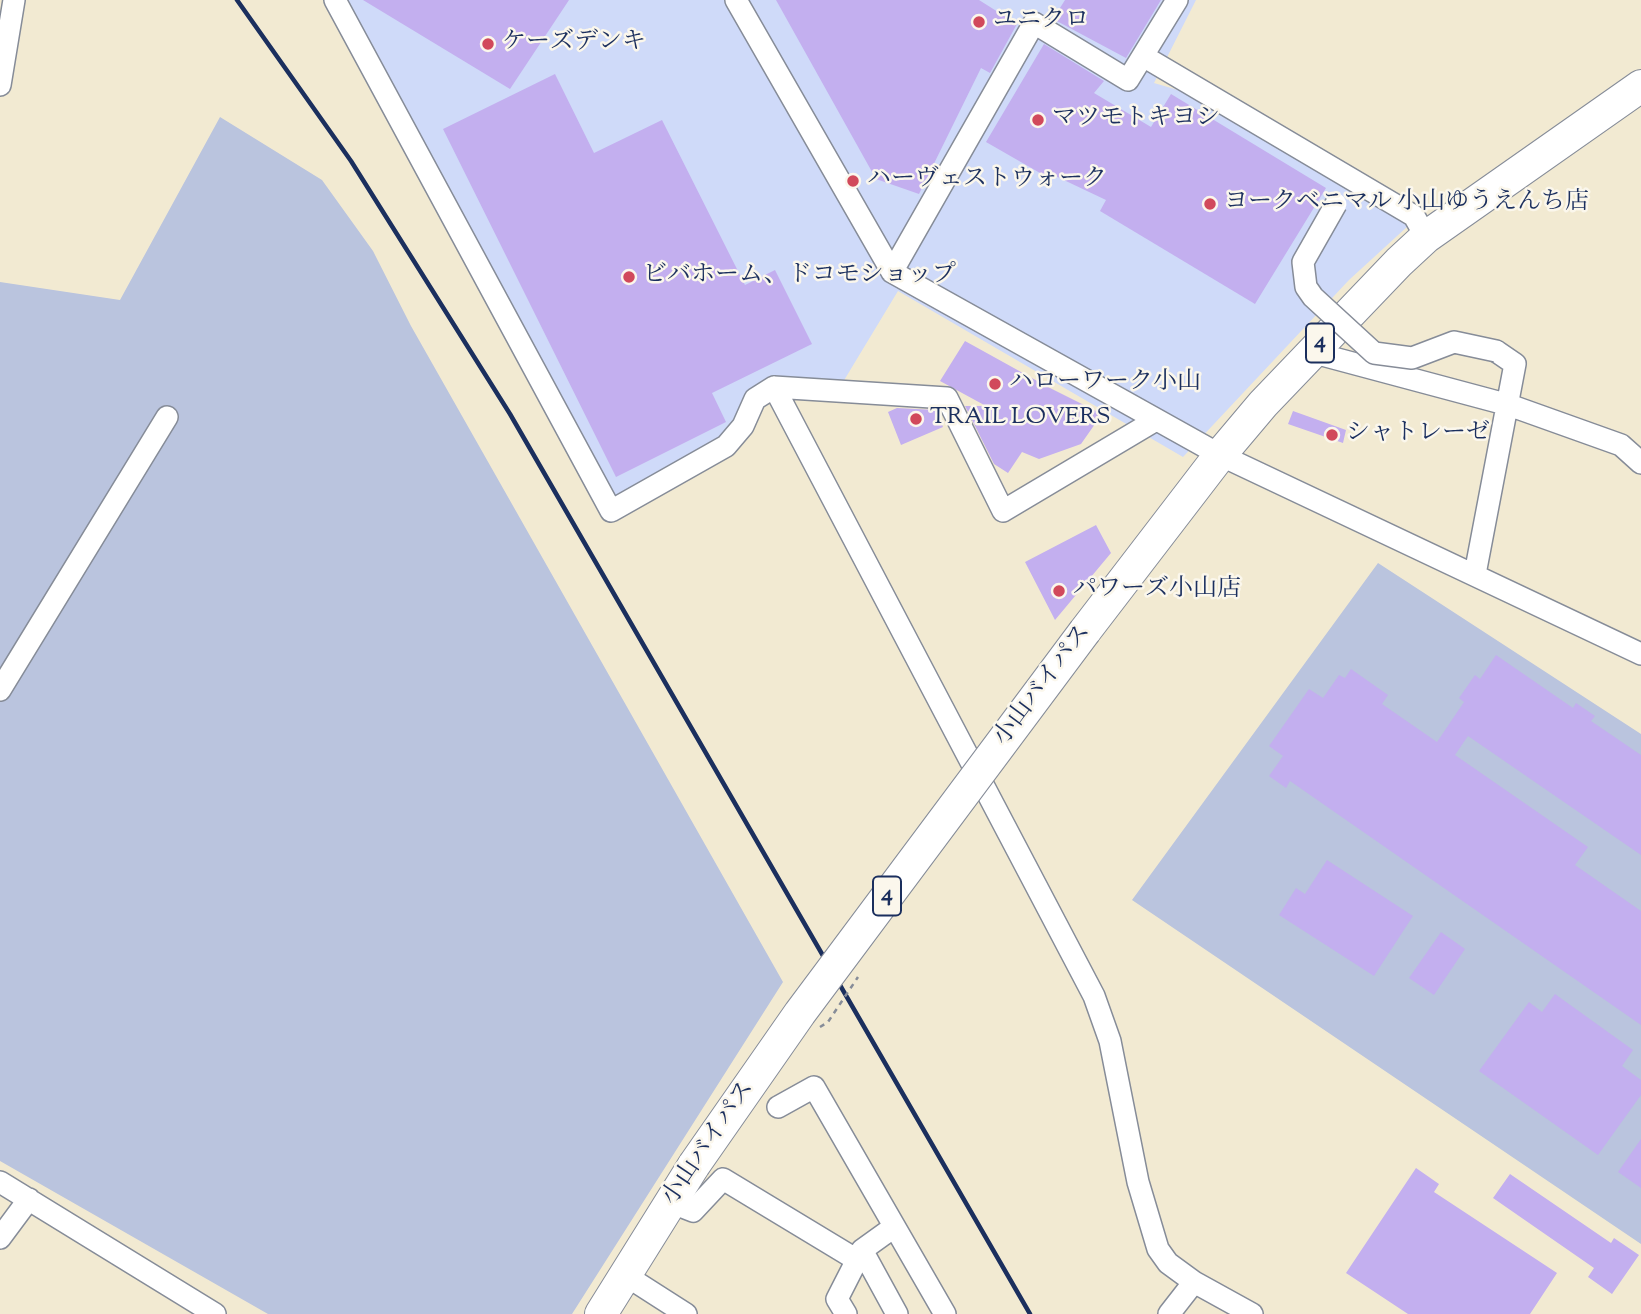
<!DOCTYPE html>
<html>
<head>
<meta charset="utf-8">
<style>
  body { margin:0 }
  canvas { display:block; background:#f2ead2 }
</style>
</head>
<body>
<canvas width="1641" height="1314"></canvas>
<script>
const context = document.querySelector('canvas').getContext('2d');
context.lineJoin = 'round';
function paint(path, color) { context.fillStyle = color; context.fill(path, 'evenodd'); }
const shape = rows => new Path2D(rows.map(r => 'M' + r).join(''));
function trace(path, color, width, dash) { context.strokeStyle = color; context.lineWidth = width; context.lineCap = dash ? 'butt' : 'round'; context.setLineDash(dash || []); context.stroke(path); }
function drawText(font, color, halo, rows, align = 'center') {
  context.font = font + ' "Sorts Mill Goudy","Noto Serif JP",serif'; context.lineWidth = 5; context.setLineDash([]); context.textBaseline = 'middle'; context.strokeStyle = halo; context.fillStyle = color; for (const [text, x, y, turn = 0] of rows) {
    context.save(); context.translate(x, y); context.rotate((+turn || 0) * Math.PI / 180); context.textAlign = isNaN(turn) ? turn : align; if (halo) context.strokeText(text, 0, 0); context.fillText(text, 0, 0); context.restore();
  }
}
const built = shape([
  [342,0,1196,0,1154,83,1202,97,1398,215,1408,226,1349,280,1183,457,898,291,843,382,797,379,726,436,623,498,613,498]
]);
const industrial = shape([
  [220,117,322,180,373,251,411,326,783,982,572,1314,268,1314,0,1161,0,282,120,300],
  [1378,563,1641,734,1641,1244,1132,900]
]);
const building = shape([
  [363,0,569,0,510,89],
  [776,0,979,0,1017,24,990,73,981,68,919,194,876,179],
  [1065,0,1161,0,1126,58,1053,19],
  [1044,44,1104,81,1094,93,1151,127,1171,94,1326,188,1255,304,1100,211,1106,200,1049,173,1047,177,986,142],
  [555,74,594,153,662,120,745,285,775,270,812,344,712,393,726,422,616,477,443,129],
  [965,341,1050,388,1102,414,1081,444,1039,459,1022,452,1008,473,994,464,965,406,986,406,940,381],
  [897,408,936,410,943,427,901,445,888,412],
  [1293,411,1346,430,1343,443,1288,424],
  [1096,525,1111,553,1055,620,1025,562],
  [1496,655,1573,708,1576,703,1595,716,1591,721,1641,755,1641,855,1468,736,1455,755,1588,847,1575,865,1641,911,1641,1025,1290,781,1286,788,1269,776,1283,756,1269,746,1309,689,1323,698,1339,675,1345,678,1351,669,1388,695,1382,704,1437,742,1464,702,1459,698,1475,675,1480,679],
  [1327,860,1413,916,1374,976,1279,915,1296,888,1305,894],
  [1441,932,1465,949,1434,995,1409,978],
  [1555,994,1633,1050,1622,1066,1641,1080,1641,1095,1598,1155,1479,1071,1529,1002,1542,1012],
  [1641,1139,1641,1188,1618,1172],
  [1416,1168,1439,1184,1434,1192,1557,1273,1530,1314,1408,1314,1346,1273],
  [1510,1174,1611,1243,1614,1238,1639,1255,1612,1294,1588,1277,1594,1268,1493,1198]
]);
const minor = shape([
  [335,0,611,511,726,446,743,426,755,399,774,387,947,398,1003,511,1156,420],
  [736,0,892,272,1220,455,1641,654],
  [1143,56,1414,216,1426,237],
  [0,85,14,0],
  [892,272,1034,23,1128,80,1177,0],
  [1311,352,1509,405,1621,445,1641,463],
  [774,387,1094,996,1110,1041,1138,1182,1158,1249,1168,1263,1194,1282,1252,1314],
  [1475,574,1515,364,1496,351],
  [0,690,167,417],
  [778,1107,814,1087,945,1314],
  [0,1182,215,1314],
  [670,1202,693,1211,723,1179,857,1260],
  [0,1238,29,1199],
  [862,1250,897,1314],
  [625,1275,686,1314],
  [846,1314,837,1299,862,1250,894,1227],
  [1169,1314,1194,1282]
]);
const highway = shape([
  [1085,631,1220,455,1263,404,1399,262,1426,237,1641,86],
  [601,1314,694,1165]
]);
const rail = shape([
  [237,0,351,161,510,414,1030,1314]
]);
const pathBridge = shape([
  [820,1027,828,1022,858,977]
]);
const minorBridge = shape([
  [1336,204,1303,262,1306,287,1313,297,1374,353,1412,358,1454,342,1496,351]
]);
const highwayBridge = shape([
  [694,1165,800,1013,1085,631]
]);
const markers = [
  [979,22,7,"#d1495b"],
  [488,44,7,"#d1495b"],
  [1038,120,7,"#d1495b"],
  [853,181,7,"#d1495b"],
  [1210,204,7,"#d1495b"],
  [629,277,7,"#d1495b"],
  [995,384,7,"#d1495b"],
  [916,419,7,"#d1495b"],
  [1332,435,7,"#d1495b"],
  [1059,591,7,"#d1495b"]
];
const shields = [
  [1320,343,28],
  [887,896,28]
];
const shieldNames = [
  ["4",1320,343],
  ["4",887,896]
];
const poiNames = [
  ["ユニクロ",993,22],
  ["ケーズデンキ",502,44],
  ["マツモトキヨシ",1052,120],
  ["ハーヴェストウォーク",867,181],
  ["ヨークベニマル 小山ゆうえんち店",1224,204],
  ["ビバホーム、ドコモショップ",643,277],
  ["ハローワーク小山",1009,384],
  ["TRAIL LOVERS",930,419],
  ["シャトレーゼ",1346,435],
  ["パワーズ小山店",1073,591]
];
const streetNames = [
  ["小山バイパス",1044,686,-53],
  ["小山バイパス",710,1144,-56]
];
paint(built, '#cfdaf9');
paint(industrial, '#bac4de');
paint(building, '#c3afef');
trace(minor, '#868c98', 24);
trace(highway, '#868c98', 34);
trace(minor, '#fff', 21);
trace(highway, '#fff', 32);
trace(rail, '#1b2f5e', 4.5);
trace(minorBridge, '#868c98', 24, []);
trace(highwayBridge, '#868c98', 34, []);
trace(pathBridge, '#868c98', 2.5, [5, 5]);
trace(minorBridge, '#fff', 21);
trace(highwayBridge, '#fff', 32);
for (const [x, y, r, color] of markers) { const dot = new Path2D(); dot.arc(x, y, r, 0, 2 * Math.PI); context.fillStyle = color; context.fill(dot); trace(dot, '#fbf7ec', 2.5); }
for (const [x, y, w] of shields) { const box = new Path2D(); box.roundRect(x - w / 2, y - 19.5, w, 39, 5); context.fillStyle = '#fbf7ec'; context.fill(box); trace(box, '#1b2f5e', 2); }
drawText('bold 23px', '#1b2f5e', null, shieldNames);
drawText('24px', '#1b2f5e', '#fbf7ec', poiNames, 'left');
drawText('24px', '#1b2f5e', '#fbf7ec', streetNames);
</script>
</body>
</html>
